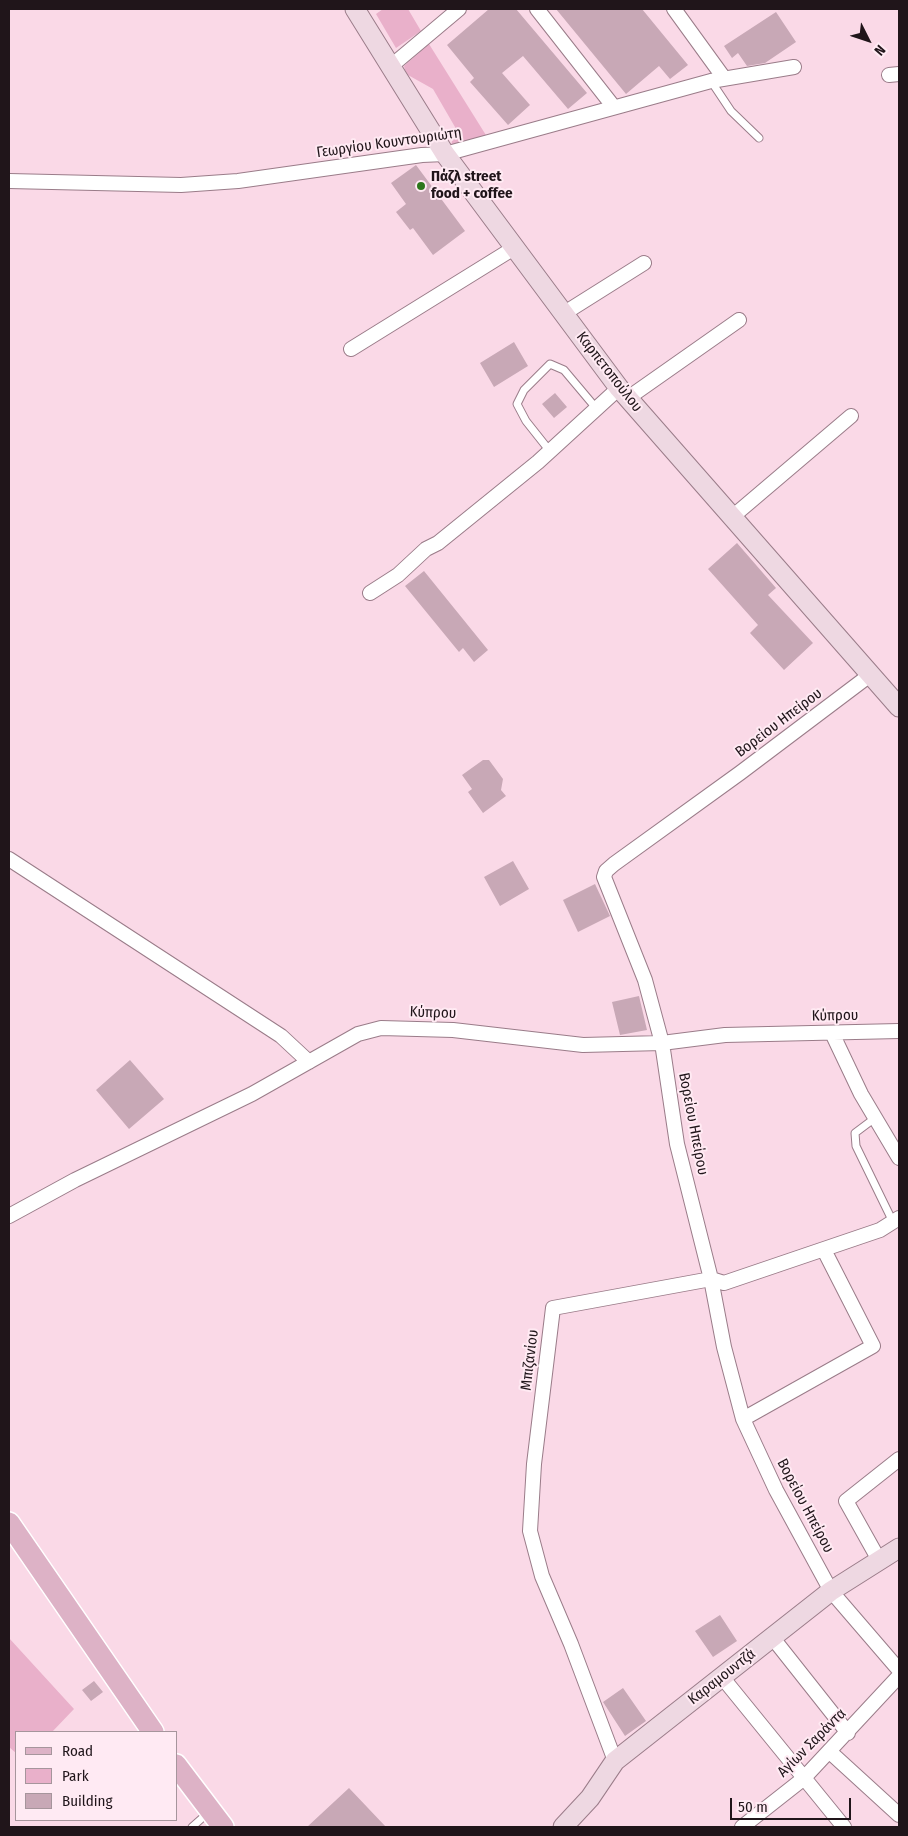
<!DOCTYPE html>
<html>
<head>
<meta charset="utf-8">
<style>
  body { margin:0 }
  #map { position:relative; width:908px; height:1836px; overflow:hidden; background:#fad9e7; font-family:"Fira Sans Condensed",sans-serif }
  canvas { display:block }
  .frame { position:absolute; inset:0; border:10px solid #20151a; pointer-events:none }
  .legend { position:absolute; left:15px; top:1731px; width:162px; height:90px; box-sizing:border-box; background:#ffeaf3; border:1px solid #a6959c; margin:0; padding:6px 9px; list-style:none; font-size:15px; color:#20151a }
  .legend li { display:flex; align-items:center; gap:10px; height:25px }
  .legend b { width:25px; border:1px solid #a6959c }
  .north { position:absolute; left:843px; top:15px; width:50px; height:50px; -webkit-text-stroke:4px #ffeaf3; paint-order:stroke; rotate:131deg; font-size:14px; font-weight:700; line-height:20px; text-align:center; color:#20151a }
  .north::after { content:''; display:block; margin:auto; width:18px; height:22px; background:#20151a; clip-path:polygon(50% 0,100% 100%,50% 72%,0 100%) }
  .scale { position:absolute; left:730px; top:1798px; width:121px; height:22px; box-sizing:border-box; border:2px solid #20151a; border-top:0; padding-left:6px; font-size:15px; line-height:18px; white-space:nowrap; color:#20151a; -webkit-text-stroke:4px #ffeaf3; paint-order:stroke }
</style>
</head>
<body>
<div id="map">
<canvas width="908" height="1836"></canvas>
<div class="frame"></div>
<ul class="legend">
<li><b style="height:6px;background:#ddb2c6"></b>Road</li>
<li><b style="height:14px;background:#e9b0ca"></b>Park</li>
<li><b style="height:14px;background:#c8a8b6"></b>Building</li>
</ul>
<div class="north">N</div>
<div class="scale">50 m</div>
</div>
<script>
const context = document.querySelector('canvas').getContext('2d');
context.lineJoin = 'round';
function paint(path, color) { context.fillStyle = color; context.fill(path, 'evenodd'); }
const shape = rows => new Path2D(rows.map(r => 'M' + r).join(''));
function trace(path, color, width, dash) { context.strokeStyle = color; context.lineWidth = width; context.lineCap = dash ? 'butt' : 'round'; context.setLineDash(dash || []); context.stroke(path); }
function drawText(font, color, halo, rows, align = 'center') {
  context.font = font + ' "Fira Sans Condensed",sans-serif'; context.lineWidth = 4; context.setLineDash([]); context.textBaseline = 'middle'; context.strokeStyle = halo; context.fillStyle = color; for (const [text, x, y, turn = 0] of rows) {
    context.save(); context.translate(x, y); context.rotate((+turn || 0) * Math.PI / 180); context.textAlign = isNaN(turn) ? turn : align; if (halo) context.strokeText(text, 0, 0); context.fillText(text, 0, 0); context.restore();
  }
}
const green = shape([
  [383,9,408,9,421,31,396,48,376,14],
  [429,44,489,140,451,146,455,127,433,89,408,75,405,70,404,66],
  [9,1638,74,1709,52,1732,16,1732,16,1753,9,1747]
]);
const building = shape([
  [489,9,516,9,587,93,568,109,523,56,502,73,530,105,508,125,470,82,474,78,447,45],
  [556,9,642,9,688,65,670,79,659,66,626,94],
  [776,12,796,42,765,63,747,66,738,53,732,58,724,46],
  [416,165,465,231,433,255,413,228,410,230,396,212,406,204,391,183],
  [514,342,528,366,494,387,480,363],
  [555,393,567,407,554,418,542,404],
  [737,543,776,588,768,595,813,643,784,670,750,633,758,625,708,569],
  [424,571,488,650,474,662,463,648,459,652,405,586],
  [483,760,489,760,503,779,501,790,506,796,483,813,468,792,472,789,462,775],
  [513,861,529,889,500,906,484,877],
  [595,884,610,916,578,932,563,900],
  [639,996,647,1030,620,1035,612,1002],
  [130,1060,164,1099,129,1129,96,1090],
  [720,1615,737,1641,713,1657,695,1631],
  [94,1681,103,1692,91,1701,82,1690],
  [623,1688,646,1721,625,1736,603,1702],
  [349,1788,386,1827,307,1827]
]);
const lane = shape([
  [711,81,731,111,759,138],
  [549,450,526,421,517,404,524,390,550,364,564,370,596,408],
  [875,1118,855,1133,856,1146,893,1222],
  [192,1827,209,1812]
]);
const street = shape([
  [537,9,613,106],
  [674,9,724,78],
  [390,67,459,9],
  [889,75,899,74],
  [9,181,181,185,238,181,422,155,445,154,711,81,794,67],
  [563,314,644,263],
  [351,349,514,248],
  [628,398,739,320],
  [731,518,851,416],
  [370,593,398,575,426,549,438,543,538,462,619,388],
  [870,675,740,773,614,864,606,871,604,877,645,980,662,1043,677,1144,711,1279,724,1347,743,1419,776,1490,831,1591,899,1670],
  [9,859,281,1036,309,1062],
  [832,1033,861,1094,899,1158],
  [9,1216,75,1180,252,1094,358,1034,381,1028,453,1030,583,1045,662,1043,725,1035,899,1031],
  [743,1419,873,1346,824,1250],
  [879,1560,846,1501,899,1459],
  [772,1637,848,1733],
  [722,1677,844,1827],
  [830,1752,899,1815],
  [615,1761,571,1644,542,1576,530,1531,534,1464,553,1308,711,1279,724,1283,880,1230,899,1218],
  [742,1827,803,1779,899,1676]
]);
const secondary = shape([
  [355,9,445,154,619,388,899,707],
  [563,1827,590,1798,615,1761,831,1591,899,1548]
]);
const primary = shape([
  [9,1523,153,1732],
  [176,1765,223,1827]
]);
const markers = [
  [421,186,5,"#2c771c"]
];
const streetNames = [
  ["Γεωργίου Κουντουριώτη",389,143,-8],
  ["Καρπετοπούλου",609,372,52],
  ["Βορείου Ηπείρου",779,723,-37],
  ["Κύπρου",433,1013,2],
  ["Κύπρου",835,1016,-1],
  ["Βορείου Ηπείρου",693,1124,79],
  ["Μπιζανίου",530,1360,-83],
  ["Βορείου Ηπείρου",805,1506,62],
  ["Καραμουντζά",722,1677,-38],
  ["Αγίων Σαράντα",812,1743,-45]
];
const poiNames = [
  ["Πάζλ street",431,177],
  ["food + coffee",431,194]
];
paint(green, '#e9b0ca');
paint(building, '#c8a8b6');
trace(lane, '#9a7c89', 9);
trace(street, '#9a7c89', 16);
trace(secondary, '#9a7c89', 21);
trace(primary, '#fff', 24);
trace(lane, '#fff', 7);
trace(street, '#fff', 14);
trace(secondary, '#eed8e2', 19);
trace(primary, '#ddb2c6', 21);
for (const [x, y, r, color] of markers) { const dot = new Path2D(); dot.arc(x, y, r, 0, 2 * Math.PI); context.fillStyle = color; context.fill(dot); trace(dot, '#ffeaf3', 2); }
drawText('15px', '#20151a', '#ffeaf3', streetNames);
drawText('bold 15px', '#20151a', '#ffeaf3', poiNames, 'left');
</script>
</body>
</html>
